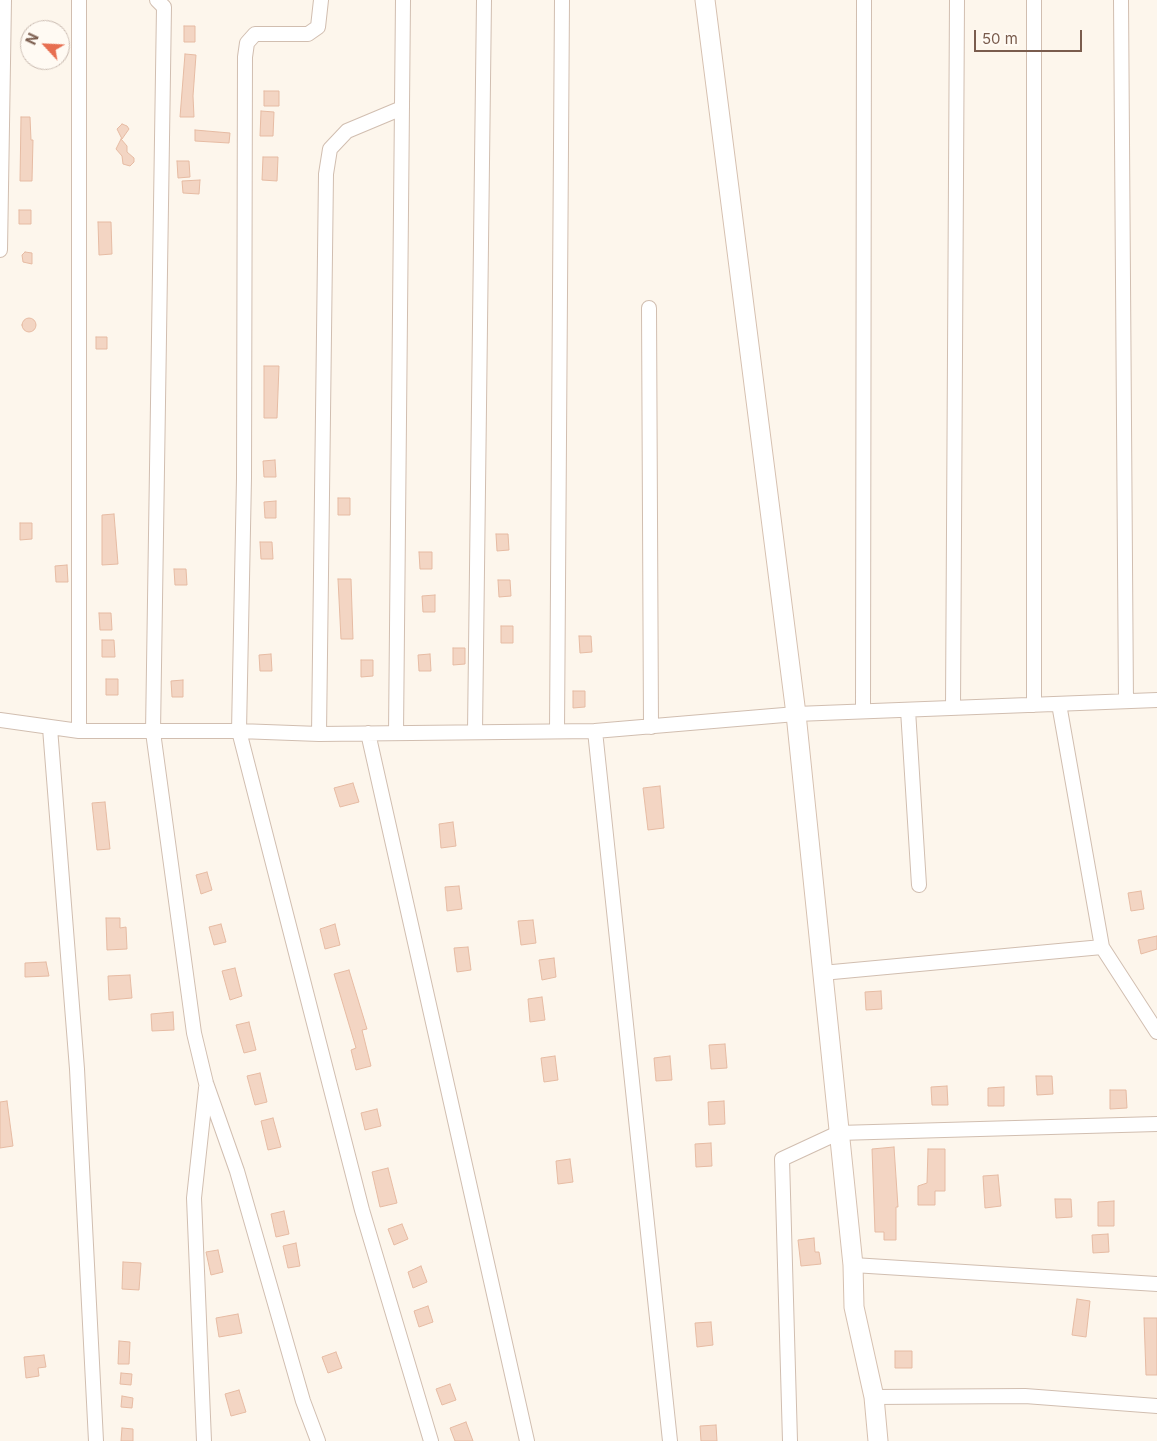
<!DOCTYPE html>
<html>
<head>
<meta charset="utf-8">
<style>
  body { margin:0 }
  #map { position:relative; width:1157px; height:1441px; overflow:hidden; background:#fdf6ec; font-family:Inter,sans-serif }
  canvas { display:block }
  .north { position:absolute; left:20px; top:20px; width:50px; height:50px; box-sizing:border-box; background:#fffaf3; border:1px solid #cabbb1; border-radius:50%; rotate:295deg; font-size:14px; font-weight:700; line-height:20px; text-align:center; color:#7a5c4d }
  .north::after { content:''; display:block; margin:auto; width:18px; height:22px; background:#e76f51; clip-path:polygon(50% 0,100% 100%,50% 72%,0 100%) }
  .scale { position:absolute; left:974px; top:30px; width:108px; height:22px; box-sizing:border-box; border:2px solid #7a5c4d; border-top:0; padding-left:6px; font-size:15px; line-height:18px; white-space:nowrap; color:#7a5c4d; -webkit-text-stroke:4px #fffaf3; paint-order:stroke }
</style>
</head>
<body>
<div id="map">
<canvas width="1157" height="1441"></canvas>
<div class="north">N</div>
<div class="scale">50 m</div>
</div>
<script>
const context = document.querySelector('canvas').getContext('2d');
context.lineJoin = 'round';
function paint(path, color) { context.fillStyle = color; context.fill(path, 'evenodd'); }
const shape = rows => new Path2D(rows.map(r => 'M' + r).join(''));
function trace(path, color, width, dash) { context.strokeStyle = color; context.lineWidth = width; context.lineCap = dash ? 'butt' : 'round'; context.setLineDash(dash || []); context.stroke(path); }
const building = shape([
  [184,26,195,26,195,42,184,42,184,26],
  [185,54,196,55,193,96,194,117,180,117,185,54],
  [264,91,279,91,279,106,264,106,264,91],
  [261,111,274,112,273,136,260,136,261,111],
  [21,117,30,117,31,140,33,140,32,181,20,181,21,117],
  [122,124,127,126,129,129,122,139,117,129,122,124],
  [195,130,230,133,229,143,195,141,195,130],
  [121,139,127,146,127,152,134,158,134,162,130,166,123,164,122,156,116,149,121,139],
  [263,157,278,157,277,181,262,180,263,157],
  [177,161,189,161,190,177,178,178,177,161],
  [200,180,199,194,183,193,182,181,200,180],
  [19,210,31,210,31,224,19,224,19,210],
  [98,222,111,222,112,254,99,255,98,222],
  [25,252,32,253,32,264,23,262,22,255,25,252],
  '22 325a7 7 0 1 1 14 0a7 7 0 1 1-14 0Z',
  [96,337,107,337,107,349,96,349,96,337],
  [264,366,279,366,277,418,264,418,264,366],
  [275,460,276,477,264,477,263,461,275,460],
  [338,498,350,498,350,515,338,515,338,498],
  [276,501,276,518,265,518,264,502,276,501],
  [114,514,118,564,102,565,102,515,114,514],
  [20,523,32,523,32,539,20,540,20,523],
  [496,534,508,534,509,550,497,551,496,534],
  [260,542,272,542,273,559,261,559,260,542],
  [419,552,432,552,432,569,420,569,419,552],
  [67,565,68,582,56,582,55,566,67,565],
  [174,569,186,569,187,585,175,585,174,569],
  [338,579,351,579,353,639,341,639,338,579],
  [498,580,510,580,511,596,499,597,498,580],
  [435,595,435,612,423,612,422,596,435,595],
  [99,613,111,613,112,630,100,630,99,613],
  [501,626,513,626,513,643,501,643,501,626],
  [579,636,591,636,592,652,580,653,579,636],
  [102,640,114,640,115,657,102,657,102,640],
  [453,648,465,648,465,664,453,665,453,648],
  [271,654,272,671,260,671,259,655,271,654],
  [430,654,431,671,419,671,418,655,430,654],
  [361,660,373,660,373,676,361,677,361,660],
  [106,679,118,679,118,695,106,695,106,679],
  [183,680,183,697,172,697,171,681,183,680],
  [573,691,585,691,585,707,573,708,573,691],
  [353,783,359,802,340,807,334,788,353,783],
  [660,786,664,828,648,830,643,788,660,786],
  [105,802,110,849,97,850,92,803,105,802],
  [453,822,456,846,441,848,439,824,453,822],
  [207,872,212,890,201,894,196,875,207,872],
  [459,886,462,909,447,911,445,887,459,886],
  [1141,891,1144,909,1131,911,1128,893,1141,891],
  [106,918,120,918,120,928,126,927,127,949,107,950,106,918],
  [533,920,536,943,521,945,518,921,533,920],
  [221,924,226,942,214,945,209,927,221,924],
  [335,924,340,945,325,949,320,929,335,924],
  [1157,936,1157,949,1141,954,1138,940,1157,936],
  [468,947,471,970,457,972,454,948,468,947],
  [554,958,556,977,542,980,539,960,554,958],
  [46,962,49,976,25,977,25,963,46,962],
  [235,968,242,996,230,1000,222,971,235,968],
  [349,970,367,1029,362,1030,371,1066,356,1070,351,1050,356,1048,334,974,349,970],
  [130,975,132,998,109,1000,108,976,130,975],
  [881,991,882,1009,866,1010,865,992,881,991],
  [542,997,545,1020,530,1022,528,999,542,997],
  [173,1012,174,1030,152,1031,151,1014,173,1012],
  [249,1022,256,1050,244,1053,236,1025,249,1022],
  [725,1044,727,1068,711,1069,709,1045,725,1044],
  [555,1056,558,1080,544,1082,541,1058,555,1056],
  [670,1056,672,1080,656,1081,654,1058,670,1056],
  [260,1073,267,1102,255,1105,247,1076,260,1073],
  [1036,1076,1052,1076,1053,1094,1037,1095,1036,1076],
  [947,1086,948,1105,932,1105,931,1087,947,1086],
  [1004,1087,1004,1106,988,1106,988,1088,1004,1087],
  [1110,1090,1126,1090,1127,1108,1110,1109,1110,1090],
  [7,1101,13,1146,0,1148,0,1102,7,1101],
  [724,1101,725,1124,709,1125,708,1102,724,1101],
  [377,1109,381,1126,365,1130,361,1113,377,1109],
  [273,1118,281,1147,268,1150,261,1121,273,1118],
  [711,1143,712,1166,696,1167,695,1144,711,1143],
  [894,1147,898,1207,896,1207,896,1240,884,1240,884,1232,875,1232,872,1149,894,1147],
  [928,1149,945,1149,945,1191,935,1191,935,1205,918,1205,918,1186,927,1183,928,1149],
  [570,1159,573,1182,558,1184,556,1161,570,1159],
  [388,1168,397,1203,380,1207,372,1172,388,1168],
  [998,1175,1001,1206,985,1208,983,1176,998,1175],
  [1055,1199,1071,1199,1072,1217,1056,1218,1055,1199],
  [1114,1201,1114,1226,1098,1226,1098,1202,1114,1201],
  [284,1211,289,1234,276,1237,271,1214,284,1211],
  [402,1224,408,1239,394,1245,388,1229,402,1224],
  [1108,1234,1109,1252,1093,1253,1092,1235,1108,1234],
  [814,1238,815,1252,819,1252,821,1264,801,1266,798,1240,814,1238],
  [296,1243,300,1266,288,1268,283,1246,296,1243],
  [218,1250,223,1272,211,1275,206,1252,218,1250],
  [123,1262,141,1263,139,1290,122,1289,123,1262],
  [421,1266,427,1282,413,1288,408,1272,421,1266],
  [1077,1299,1090,1301,1086,1337,1072,1335,1077,1299],
  [428,1306,433,1322,419,1327,414,1311,428,1306],
  [238,1314,242,1333,219,1337,216,1318,238,1314],
  [1144,1318,1157,1318,1157,1375,1146,1375,1144,1318],
  [711,1322,713,1345,697,1347,695,1323,711,1322],
  [119,1341,130,1342,129,1364,118,1364,119,1341],
  [895,1351,912,1351,912,1368,895,1368,895,1351],
  [336,1352,342,1368,328,1373,322,1357,336,1352],
  [44,1355,46,1367,38,1368,39,1376,26,1378,24,1357,44,1355],
  [121,1373,132,1374,131,1385,120,1384,121,1373],
  [450,1384,456,1400,442,1405,436,1389,450,1384],
  [239,1390,246,1412,231,1416,225,1394,239,1390],
  [122,1396,133,1398,132,1408,121,1407,122,1396],
  [466,1422,473,1441,455,1441,450,1428,466,1422],
  [716,1425,717,1441,701,1441,700,1426,716,1425],
  [122,1428,133,1429,133,1441,121,1441,122,1428]
]);
const street = shape([
  [79,0,79,731],
  [157,0,164,7,153,732,194,1033,206,1083,237,1171,303,1401,318,1441],
  [321,0,318,27,308,34,255,34,247,43,245,57,244,478,239,731,362,1210,431,1441],
  [1034,0,1034,705],
  [1121,0,1126,701],
  [0,250,4,0],
  [649,308,651,727],
  [1059,704,1102,947,1157,1032],
  [953,708,957,0],
  [908,710,919,885],
  [863,711,864,0],
  [0,720,79,731,239,731,319,734,595,731,796,714,1157,700],
  [50,728,77,1069,96,1441],
  [557,730,562,0],
  [475,731,484,0],
  [595,731,670,1441],
  [368,733,527,1441],
  [396,733,403,0],
  [319,734,326,174,330,149,347,131,402,108],
  [822,973,1102,947],
  [853,1265,1157,1284],
  [874,1397,1025,1396,1157,1406],
  [204,1441,194,1198,206,1088],
  [790,1441,782,1159,838,1133,1157,1124]
]);
const secondary = shape([
  [705,0,796,714,853,1265,854,1307,874,1397,878,1441]
]);
paint(building, '#f3d5c3');
trace(building, '#e6bba3', 1);
trace(street, '#d1beb0', 16);
trace(secondary, '#d6c0b0', 21);
trace(street, '#fff', 14);
trace(secondary, '#fff', 19);
</script>
</body>
</html>
